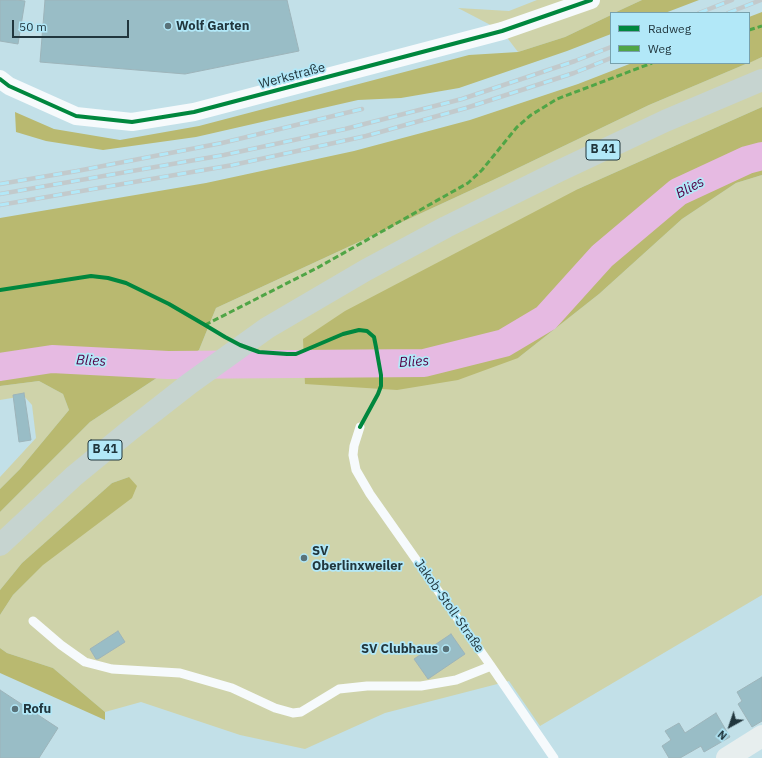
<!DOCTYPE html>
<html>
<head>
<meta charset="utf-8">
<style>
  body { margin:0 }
  #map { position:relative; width:762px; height:758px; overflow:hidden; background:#c2e0e8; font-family:"IBM Plex Sans",sans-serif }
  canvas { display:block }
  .legend { position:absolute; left:610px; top:12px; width:140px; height:52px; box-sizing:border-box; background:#b2e8f8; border:1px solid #78a1ad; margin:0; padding:5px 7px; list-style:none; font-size:12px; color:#21363d }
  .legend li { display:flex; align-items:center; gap:8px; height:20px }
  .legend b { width:20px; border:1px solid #78a1ad }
  .north { position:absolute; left:710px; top:706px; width:40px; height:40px; -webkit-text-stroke:3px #b2e8f8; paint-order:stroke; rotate:220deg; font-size:11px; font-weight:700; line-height:16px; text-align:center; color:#21363d }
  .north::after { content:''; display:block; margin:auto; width:14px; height:18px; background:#21363d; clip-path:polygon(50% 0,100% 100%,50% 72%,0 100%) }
  .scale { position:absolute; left:12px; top:20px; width:117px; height:18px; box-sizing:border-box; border:2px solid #21363d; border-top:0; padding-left:5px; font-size:12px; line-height:14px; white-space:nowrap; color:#21363d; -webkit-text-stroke:3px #b2e8f8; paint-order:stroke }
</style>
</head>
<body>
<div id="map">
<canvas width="762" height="758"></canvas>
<ul class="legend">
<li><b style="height:5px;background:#00873e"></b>Radweg</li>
<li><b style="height:5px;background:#50a546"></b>Weg</li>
</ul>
<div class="north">N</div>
<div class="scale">50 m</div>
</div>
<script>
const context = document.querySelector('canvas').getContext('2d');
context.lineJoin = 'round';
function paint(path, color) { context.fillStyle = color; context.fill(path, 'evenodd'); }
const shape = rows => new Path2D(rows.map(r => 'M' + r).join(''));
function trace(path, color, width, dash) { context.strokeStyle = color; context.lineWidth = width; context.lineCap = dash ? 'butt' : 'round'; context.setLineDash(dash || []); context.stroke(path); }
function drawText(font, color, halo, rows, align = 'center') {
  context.font = font + ' "IBM Plex Sans",sans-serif'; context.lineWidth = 3.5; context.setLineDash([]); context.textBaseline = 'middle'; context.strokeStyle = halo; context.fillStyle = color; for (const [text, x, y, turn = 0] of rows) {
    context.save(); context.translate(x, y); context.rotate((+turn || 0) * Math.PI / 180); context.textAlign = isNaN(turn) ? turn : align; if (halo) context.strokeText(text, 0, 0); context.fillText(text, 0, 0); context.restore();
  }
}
const green = shape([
  [537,0,642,0,614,13,611,13,611,15,565,37,518,52,502,31,458,8,509,11],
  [762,57,762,107,578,189,518,358,599,294,682,219,736,183,762,175,762,595,540,726,509,681,385,713,305,749,240,735,141,702,105,712,53,668,7,653,0,648,0,615,13,595,129,477,112,483,22,563,0,590,0,512,90,422,199,350,216,308,493,180,649,105],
  [39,381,63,394,69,410,20,469,0,489,0,477,36,438,32,405,24,396,0,400,0,386]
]);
const forest = shape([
  [642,0,699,0,665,13,614,13],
  [762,12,762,57,749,63,749,17],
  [611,15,611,34,567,51,459,88,401,98,358,100,196,137,103,150,46,141,16,132,15,112,54,129,120,140,199,126,469,55,518,52,565,37],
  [632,63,748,63,649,105,493,180,216,308,199,350,90,422,0,512,0,489,20,469,69,410,63,394,39,381,0,386,0,218,206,183,354,151,470,120,578,84],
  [762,107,762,175,736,183,682,219,599,294,518,358,458,380,397,390,305,384,303,339,345,311,578,189],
  [129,477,137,486,132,498,43,565,13,595,0,615,0,590,22,563,112,483],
  [0,648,7,653,53,668,105,712,105,720,0,673]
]);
const river = shape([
  [0,367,52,359,168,365,424,363,504,343,546,318,602,256,678,192,747,160,762,156]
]);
const building = shape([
  [0,0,16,0,25,1,18,44,0,41,0,0],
  [45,0,287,0,299,51,185,74,40,62,45,0],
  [24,393,31,440,19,442,13,395,24,393],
  [118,631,125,642,98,659,96,659,90,649,118,631],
  [451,634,465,654,428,679,414,659,451,634],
  [762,677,762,721,752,727,738,704,742,701,737,692,762,677],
  [0,690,58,728,39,758,0,758,0,690],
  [716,713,730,737,704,752,701,746,680,758,669,758,662,746,671,740,665,731,679,723,685,733,716,713]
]);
const lane = shape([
  [360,427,354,446,353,455,356,470,370,494,491,666,554,758],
  [33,621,61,645,85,662,112,669,180,673,232,688,275,708,293,713,301,712,339,689,367,686,421,686,456,680,491,666]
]);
const street = shape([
  [0,79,9,86,76,116,132,122,194,112,502,31,591,0]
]);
const secondary = shape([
  [727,758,762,736]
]);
const highway = shape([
  [0,545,74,476,129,431,189,384,267,328,366,270,446,227,559,171,665,121,762,80]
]);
const rail = shape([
  [699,13,732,0],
  [728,13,761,0],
  [0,184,77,171,222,143,362,109],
  [0,194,224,155,345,129,462,99,575,61,611,47],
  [0,205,233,165,366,136,466,108,574,73,611,58]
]);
const quiet = shape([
  [749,30,762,26],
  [205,325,317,268,468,183,482,170,517,127,531,115,557,99,652,63]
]);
const cycleway = shape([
  [0,79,9,86,76,116,132,122,194,112,502,31,591,0],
  [0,290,91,276,108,278,126,283,169,304,205,325,225,337,240,345,259,352,287,354,296,354,343,334,359,330,367,331,374,337,376,347,381,375,381,386,378,394,360,427]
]);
const markers = [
  [168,26,4,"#597279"],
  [304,558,4,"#597279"],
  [446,649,4,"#597279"],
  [15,709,4,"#597279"]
];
const shields = [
  [603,150,34],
  [105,450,34]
];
const shieldNames = [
  ["B 41",603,150],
  ["B 41",105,450]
];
const poiNames = [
  ["Wolf Garten",176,26],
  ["SV",312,551],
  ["Oberlinxweiler",312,566],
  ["SV Clubhaus",438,649,"right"],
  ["Rofu",23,709]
];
const streetNames = [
  ["Werkstraße",292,76,-15],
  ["Jakob-Stoll-Straße",449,606,55]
];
const waterNames = [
  ["Blies",690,188,-28],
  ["Blies",91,361,3],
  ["Blies",414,362,-4]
];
paint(green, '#cfd3aa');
paint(forest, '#b9b970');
trace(river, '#e6bae2', 28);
paint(building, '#99bdc6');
trace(building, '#9db4ba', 1);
trace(lane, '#f6fafc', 9);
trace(street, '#f6fafc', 18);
trace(secondary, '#e7eeee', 22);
trace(highway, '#c6d4d0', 22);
trace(rail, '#c2cacc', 4.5);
trace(rail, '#b2e8f8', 3, [9]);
trace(quiet, '#50a546', 3, [6, 3]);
trace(cycleway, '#00873e', 4);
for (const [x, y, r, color] of markers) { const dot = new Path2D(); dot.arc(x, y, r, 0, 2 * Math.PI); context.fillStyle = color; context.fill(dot); trace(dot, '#b2e8f8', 1.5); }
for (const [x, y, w] of shields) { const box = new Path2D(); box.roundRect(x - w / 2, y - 10, w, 20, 3); context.fillStyle = '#b2e8f8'; context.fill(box); trace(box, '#21363d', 1); }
drawText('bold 12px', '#21363d', null, shieldNames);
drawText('bold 13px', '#21363d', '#b2e8f8', poiNames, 'left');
drawText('13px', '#21363d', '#b2e8f8', streetNames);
drawText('italic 14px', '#540045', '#b2e8f8', waterNames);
</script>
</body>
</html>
